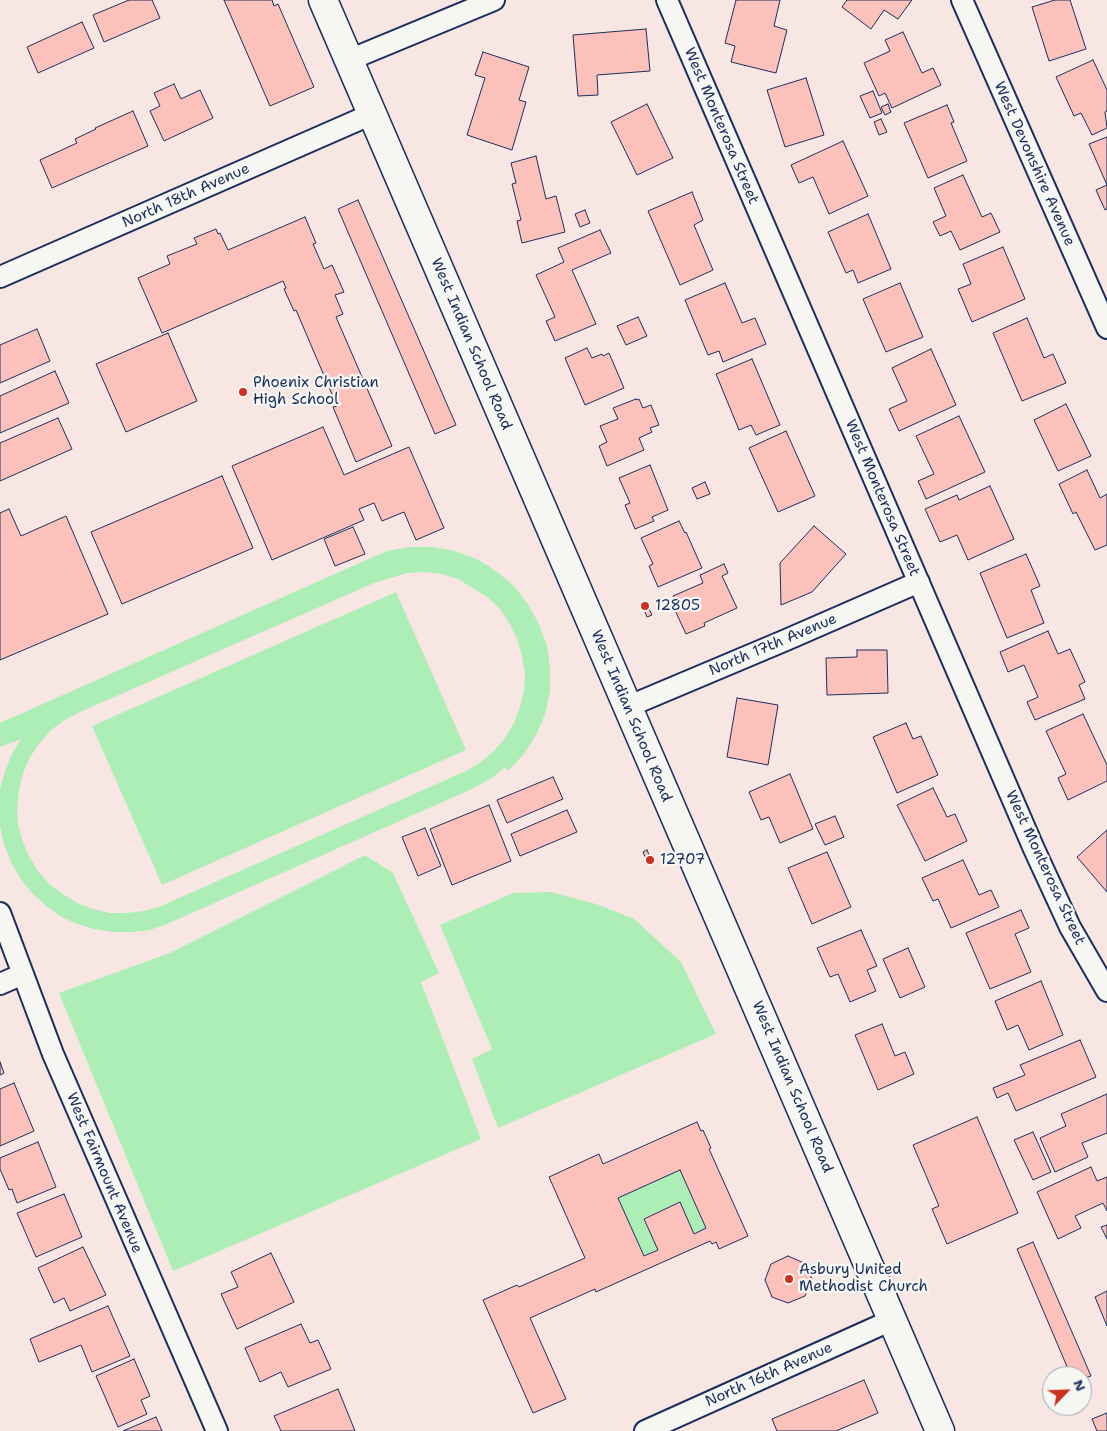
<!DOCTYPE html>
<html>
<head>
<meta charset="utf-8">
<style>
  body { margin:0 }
  #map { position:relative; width:1107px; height:1431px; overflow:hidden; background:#f8e6e2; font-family:"Shantell Sans",sans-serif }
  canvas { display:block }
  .north { position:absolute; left:1042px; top:1366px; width:50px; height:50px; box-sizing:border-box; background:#f6f6f2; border:1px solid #9ea6b7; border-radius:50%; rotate:66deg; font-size:14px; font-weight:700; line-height:20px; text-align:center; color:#1b2f5e }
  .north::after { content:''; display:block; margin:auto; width:18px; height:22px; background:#c8321e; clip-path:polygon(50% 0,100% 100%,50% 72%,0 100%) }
</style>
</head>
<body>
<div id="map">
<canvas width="1107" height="1431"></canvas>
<div class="north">N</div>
</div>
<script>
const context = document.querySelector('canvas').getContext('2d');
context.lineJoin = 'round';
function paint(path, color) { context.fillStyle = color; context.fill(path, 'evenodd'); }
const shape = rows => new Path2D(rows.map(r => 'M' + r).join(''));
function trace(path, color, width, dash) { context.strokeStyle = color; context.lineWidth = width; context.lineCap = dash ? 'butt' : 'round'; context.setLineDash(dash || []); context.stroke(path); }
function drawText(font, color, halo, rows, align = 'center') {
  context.font = font + ' "Shantell Sans",sans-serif'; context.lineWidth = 4.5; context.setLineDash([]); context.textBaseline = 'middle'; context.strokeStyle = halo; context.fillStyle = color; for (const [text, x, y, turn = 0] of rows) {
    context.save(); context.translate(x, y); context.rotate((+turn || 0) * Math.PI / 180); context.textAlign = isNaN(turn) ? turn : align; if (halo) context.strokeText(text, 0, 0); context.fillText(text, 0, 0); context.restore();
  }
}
const green = shape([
  [410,547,433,547,455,551,477,559,496,571,514,586,528,604,539,624,547,646,550,668,550,691,545,714,536,735,524,754,508,771,505,767,495,776,474,788,167,924,150,930,131,932,113,932,94,929,77,924,60,916,45,905,31,892,20,878,11,862,4,844,0,826,0,789,5,771,12,754,21,739,0,747,0,723,366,560,387,551],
  [424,572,441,574,458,579,487,597,500,609,510,624,517,639,522,656,525,673,524,690,520,707,514,723,505,738,494,751,481,762,466,771,161,906,144,911,127,913,110,913,93,909,77,903,63,894,49,884,38,871,29,856,22,840,18,824,17,807,19,790,23,773,30,757,40,743,51,730,65,720,80,712,374,583,407,573],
  [396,592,466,750,162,885,92,726],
  [365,855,393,873,439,973,421,982,481,1139,173,1271,59,993,170,953],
  [551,892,596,904,634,919,681,962,716,1034,498,1128,472,1059,492,1049,440,925,513,893],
  [680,1170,706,1228,694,1234,680,1202,644,1218,658,1250,644,1256,618,1198]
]);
const building = shape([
  [129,0,152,0,160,18,104,42,93,15,129,0],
  [224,0,272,0,274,6,278,4,314,87,270,106,224,0],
  [736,0,780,0,774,26,787,30,776,73,731,62,735,46,725,43,736,0],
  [847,0,912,0,898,19,884,10,871,29,842,7,847,0],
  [1055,0,1070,0,1086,49,1049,61,1032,7,1055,0],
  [82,22,94,48,38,73,27,47,82,22],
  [646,29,650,71,597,75,598,95,578,96,573,35,646,29],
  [903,32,922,73,933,68,941,85,892,108,885,93,879,96,864,63,890,51,885,40,903,32],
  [483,52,529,67,519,100,526,102,512,150,467,135,485,78,475,75,483,52],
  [1093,60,1107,90,1107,111,1105,112,1107,128,1092,135,1081,113,1074,116,1056,77,1093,60],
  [806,78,824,135,785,147,767,90,806,78],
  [174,84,181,99,200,90,213,118,164,141,150,111,160,106,154,93,174,84],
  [873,91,882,113,870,118,860,96,873,91],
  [647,104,673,158,637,175,611,122,647,104],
  [888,104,891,112,885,115,881,107,888,104],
  [947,105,954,122,951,123,967,161,928,178,904,123,947,105],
  [133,111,148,146,52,188,40,160,77,143,75,139,96,129,95,128,133,111],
  [881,119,887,132,879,135,874,122,881,119],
  [1107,137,1107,209,1105,210,1096,190,1107,185,1089,144,1107,137],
  [843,141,868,196,829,214,813,177,799,183,791,165,843,141],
  [536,156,546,199,556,196,565,232,522,243,517,221,521,220,512,184,516,183,511,163,536,156],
  [963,175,982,217,991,213,1000,232,960,250,951,231,940,236,933,222,946,216,934,188,963,175],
  [692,192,703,220,694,225,713,270,680,285,648,211,692,192],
  [358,200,456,425,435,434,338,209,358,200],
  [585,210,590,223,580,227,575,214,585,210],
  [868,214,891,269,858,283,853,270,846,273,828,232,868,214],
  [305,217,316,243,313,244,324,269,332,265,344,292,335,295,343,314,336,317,392,446,356,462,333,407,337,406,296,310,294,311,284,289,286,288,283,281,162,333,138,278,170,264,167,256,197,244,194,238,216,229,218,234,220,233,228,250,305,217],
  [600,230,611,253,572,270,596,324,555,341,546,321,555,317,536,275,564,262,558,248,600,230],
  [1003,247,1025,299,972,322,958,289,971,284,963,264,1003,247],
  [725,283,742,323,755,318,766,344,723,362,719,351,708,355,685,300,725,283],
  [900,283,923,337,886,352,863,299,900,283],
  [638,317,647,336,626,345,617,326,638,317],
  [1027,318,1044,358,1053,354,1066,383,1022,401,993,333,1027,318],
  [37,329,50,361,0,383,0,345,37,329],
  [168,333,197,401,126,432,96,364,168,333],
  [587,348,592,358,602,354,603,356,609,353,624,388,585,405,565,358,587,348],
  [931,349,956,405,899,431,889,409,907,401,892,368,931,349],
  [752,359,780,425,756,435,751,425,739,430,716,374,752,359],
  [55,371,69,403,0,433,0,396,55,371],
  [636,399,637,400,639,399,643,408,651,405,659,425,650,428,652,432,639,438,644,450,607,466,599,446,607,442,600,426,618,419,613,408,636,399],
  [1066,404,1091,456,1058,471,1034,420,1066,404],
  [959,416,985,472,926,499,918,481,934,474,916,436,959,416],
  [58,418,72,449,0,481,0,443,58,418],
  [323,427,344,475,409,447,444,528,416,540,404,512,382,521,374,503,359,509,364,520,272,560,232,466,323,427],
  [786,431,815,496,778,512,749,448,786,431],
  [650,465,668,510,652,517,654,521,635,529,625,505,630,503,619,478,650,465],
  [1087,470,1100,498,1107,494,1107,545,1095,550,1076,512,1073,514,1059,484,1087,470],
  [222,476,253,548,122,604,91,532,222,476],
  [705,482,710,494,697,499,692,488,705,482],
  [990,486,1014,539,968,560,957,535,940,542,925,509,957,495,959,500,990,486],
  [9,509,21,536,66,516,108,614,0,660,0,513,9,509],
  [679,521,685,533,686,532,702,568,658,587,649,566,653,564,641,538,679,521],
  [814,526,846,554,812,592,781,605,780,563,814,526],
  [353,527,365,554,335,566,324,539,353,527],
  [1026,554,1040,586,1031,590,1044,623,1007,638,980,573,1026,554],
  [724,564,728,573,722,576,737,608,704,623,705,626,686,634,673,606,676,604,673,596,703,583,700,575,724,564],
  [646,603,652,615,647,617,642,605,646,603],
  [1048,631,1058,654,1070,649,1085,682,1079,685,1085,699,1035,720,1027,702,1038,697,1024,665,1008,672,1000,652,1048,631],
  [857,650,887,650,888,693,827,695,826,658,857,657,857,650],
  [737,698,778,705,768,765,727,757,737,698],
  [1083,714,1107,765,1107,781,1068,800,1058,778,1066,774,1046,731,1083,714],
  [906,723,913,739,921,736,938,775,897,793,873,737,906,723],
  [790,774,813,829,780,843,769,817,761,820,749,792,790,774],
  [553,777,563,799,507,823,497,800,553,777],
  [933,788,947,817,955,814,967,841,925,861,897,805,933,788],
  [489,805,511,861,452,885,430,829,489,805],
  [567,810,577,832,520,856,511,834,567,810],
  [835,816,844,837,825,845,815,824,835,816],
  [425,828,441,866,418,876,402,837,425,828],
  [1107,830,1107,892,1077,857,1107,830],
  [647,850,652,862,648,863,643,852,647,850],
  [827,852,851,907,812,924,788,868,827,852],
  [963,860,979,895,991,890,999,907,951,928,938,899,933,901,922,878,963,860],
  [1021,910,1029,928,1015,934,1031,972,990,989,966,933,1021,910],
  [861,930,877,966,867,970,876,991,850,1002,838,974,830,977,817,948,861,930],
  [908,948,925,987,900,998,883,959,908,948],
  [1041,981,1063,1035,1029,1050,1018,1025,1007,1030,995,1001,1041,981],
  [882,1024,895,1056,905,1052,914,1074,878,1090,855,1035,882,1024],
  [1080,1040,1096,1077,1016,1111,1008,1093,997,1098,993,1088,1025,1075,1020,1065,1080,1040],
  [0,1062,4,1073,0,1075,0,1062],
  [14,1083,34,1131,0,1146,0,1089,14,1083],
  [1107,1094,1107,1133,1082,1143,1088,1157,1055,1172,1040,1138,1066,1126,1061,1114,1107,1094],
  [977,1117,1018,1213,947,1244,932,1209,939,1206,913,1145,977,1117],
  [697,1122,701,1131,703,1130,711,1148,709,1149,748,1236,719,1249,716,1242,712,1244,710,1241,596,1292,595,1289,530,1318,566,1399,533,1413,483,1300,517,1285,519,1287,585,1258,549,1177,599,1154,603,1164,697,1122],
  [680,1170,706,1228,694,1234,680,1202,644,1219,658,1250,644,1256,618,1198,680,1170],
  [1033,1132,1051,1172,1033,1180,1014,1140,1033,1132],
  [38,1142,56,1187,17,1203,12,1189,9,1190,0,1169,0,1158,38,1142],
  [1091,1167,1097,1181,1107,1177,1107,1211,1103,1203,1075,1216,1081,1228,1058,1239,1037,1192,1091,1167],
  [64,1194,82,1237,36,1257,17,1213,64,1194],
  [1107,1225,1107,1239,1101,1227,1107,1225],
  [1033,1242,1091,1376,1082,1379,1082,1376,1071,1376,1017,1249,1033,1242],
  [83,1247,106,1295,70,1311,64,1298,54,1303,38,1268,83,1247],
  [271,1253,294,1302,237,1329,221,1294,238,1287,231,1272,271,1253],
  [788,1256,804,1263,812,1279,805,1296,788,1303,772,1297,765,1280,771,1264,788,1256],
  [1107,1291,1107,1326,1095,1297,1107,1291],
  [108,1306,130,1356,92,1372,81,1345,39,1362,30,1339,108,1306],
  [301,1324,310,1343,318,1340,331,1369,288,1387,281,1372,260,1382,245,1348,301,1324],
  [134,1359,150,1396,141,1400,147,1414,118,1427,96,1376,134,1359],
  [864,1380,878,1413,836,1431,777,1431,772,1419,864,1380],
  [338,1389,355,1431,281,1431,274,1416,338,1389],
  [1107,1413,1107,1431,1097,1431,1092,1419,1107,1413],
  [156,1417,162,1431,123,1431,156,1417]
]);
const minor = shape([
  [667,0,1034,849,1070,927,1107,991],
  [962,0,1107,328],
  [349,60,494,0],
  [0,277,372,114],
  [627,707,786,640,919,582],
  [0,913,53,1054,217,1431],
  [0,984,23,974],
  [645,1431,892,1320]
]);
const secondary = shape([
  [323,0,940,1431]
]);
const markers = [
  [243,392,5,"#c8321e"],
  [645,606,5,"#c8321e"],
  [650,860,5,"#c8321e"],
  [789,1279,5,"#c8321e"]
];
const streetNames = [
  ["West Monterosa Street",721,126,67],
  ["West Devonshire Avenue",1034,164,66],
  ["North 18th Avenue",186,196,-24],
  ["West Indian School Road",471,344,67],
  ["West Monterosa Street",882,498,67],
  ["North 17th Avenue",773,645,-23],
  ["West Indian School Road",631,716,67],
  ["West Monterosa Street",1045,868,65],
  ["West Indian School Road",792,1087,67],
  ["West Fairmount Avenue",104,1173,67],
  ["North 16th Avenue",769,1375,-24]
];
const poiNames = [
  ["Phoenix Christian",253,383],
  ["High School",253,400],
  ["12805",655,606],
  ["12707",660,860],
  ["Asbury United",799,1270],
  ["Methodist Church",799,1287]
];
paint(green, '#adeeb7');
paint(building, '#fdc1bb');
trace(building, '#1b2f5e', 1);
trace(minor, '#1b2f5e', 24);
trace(secondary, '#1b2f5e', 31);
trace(minor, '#f6f6f2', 20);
trace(secondary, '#f6f6f2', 28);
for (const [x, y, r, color] of markers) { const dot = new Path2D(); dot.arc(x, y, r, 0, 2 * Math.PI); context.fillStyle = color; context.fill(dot); trace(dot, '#f6f6f2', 2); }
drawText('15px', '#1b2f5e', '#f6f6f2', streetNames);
drawText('15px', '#1b2f5e', '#f6f6f2', poiNames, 'left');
</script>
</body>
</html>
